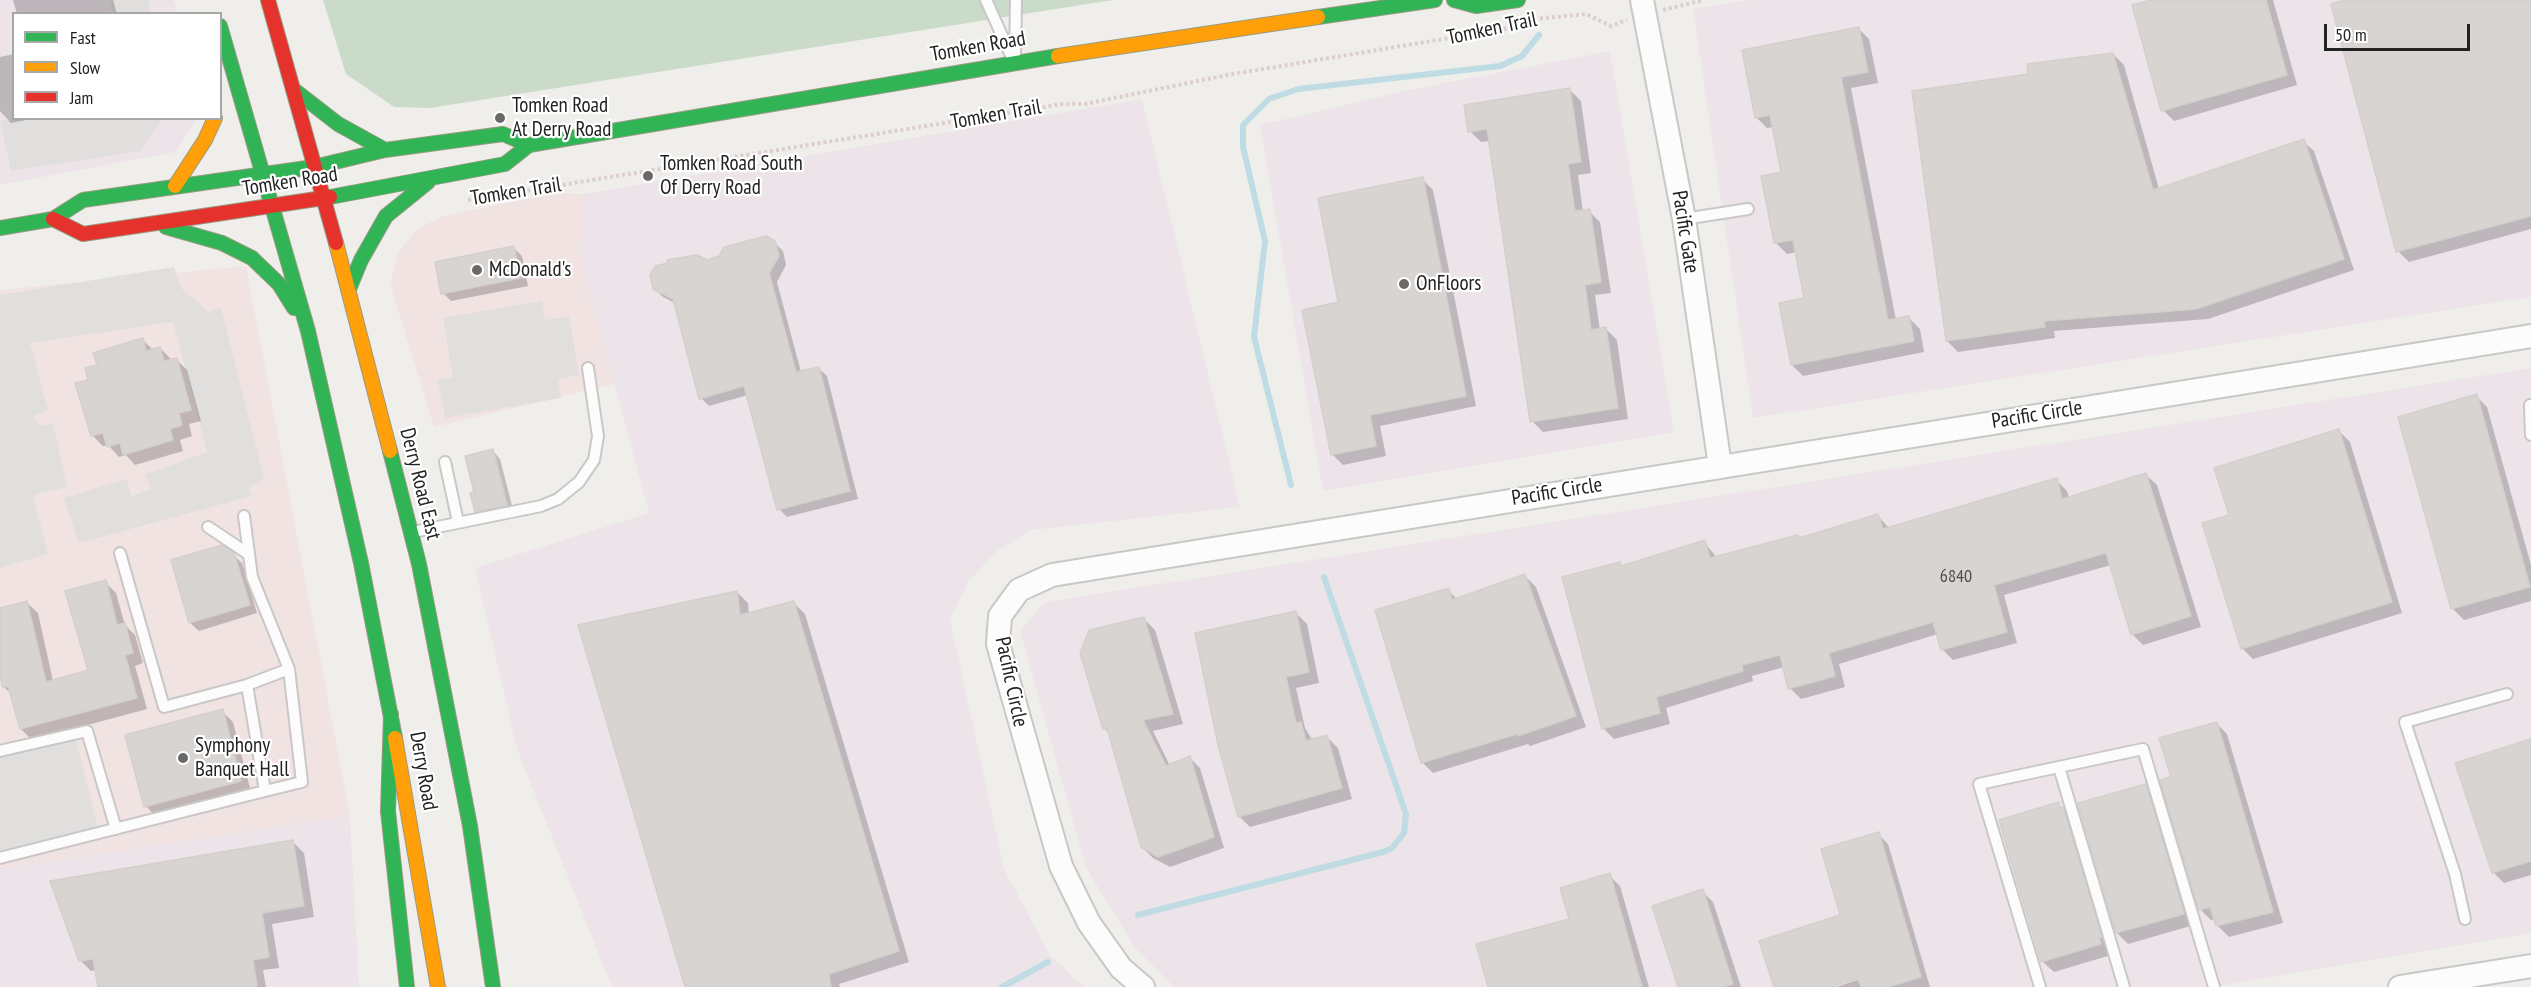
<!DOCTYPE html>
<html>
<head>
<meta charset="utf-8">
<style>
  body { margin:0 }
  #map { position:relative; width:2531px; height:987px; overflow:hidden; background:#f0eeeb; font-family:"PT Sans Narrow",sans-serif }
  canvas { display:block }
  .legend { position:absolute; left:12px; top:12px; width:210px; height:108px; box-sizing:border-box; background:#fff; border:2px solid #a7a7a7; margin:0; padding:8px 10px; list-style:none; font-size:18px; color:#222 }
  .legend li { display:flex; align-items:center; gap:12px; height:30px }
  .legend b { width:30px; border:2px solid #a7a7a7 }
  .scale { position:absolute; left:2324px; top:24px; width:146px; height:27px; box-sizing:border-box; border:3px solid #222; border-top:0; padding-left:8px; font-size:18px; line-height:21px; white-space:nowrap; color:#222; -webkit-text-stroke:4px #fff; paint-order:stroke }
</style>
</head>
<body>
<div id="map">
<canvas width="2531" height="987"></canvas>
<ul class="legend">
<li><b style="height:8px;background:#30b455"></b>Fast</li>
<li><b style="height:8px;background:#ff9f0a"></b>Slow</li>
<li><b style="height:8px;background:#e5322d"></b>Jam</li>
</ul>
<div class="scale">50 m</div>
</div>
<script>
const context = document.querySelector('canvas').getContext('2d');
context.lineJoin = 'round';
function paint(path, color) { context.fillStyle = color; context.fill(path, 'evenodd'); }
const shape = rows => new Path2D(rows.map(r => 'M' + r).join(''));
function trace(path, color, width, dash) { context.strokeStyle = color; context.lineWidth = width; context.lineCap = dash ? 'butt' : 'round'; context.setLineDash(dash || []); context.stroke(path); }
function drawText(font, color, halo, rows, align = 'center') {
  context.font = font + ' "PT Sans Narrow",sans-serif'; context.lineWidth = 4.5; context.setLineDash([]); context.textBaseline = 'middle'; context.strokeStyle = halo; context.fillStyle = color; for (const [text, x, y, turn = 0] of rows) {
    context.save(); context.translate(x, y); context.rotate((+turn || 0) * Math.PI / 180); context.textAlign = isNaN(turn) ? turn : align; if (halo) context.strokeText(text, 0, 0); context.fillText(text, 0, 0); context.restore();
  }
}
const commercial = shape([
  [556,193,583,194,580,256,614,384,434,427,390,284,397,254,416,230,443,216],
  [246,266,350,816,0,869,0,290]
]);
const industrial = shape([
  [0,0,174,0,178,13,14,14,14,118,196,119,176,152,0,185],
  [1748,0,2531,0,2531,297,1753,418,1693,9],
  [1610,51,1674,432,1323,491,1260,125,1409,90],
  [1142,99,1240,507,1032,530,997,551,968,582,950,619,1004,869,1049,954,1084,987,612,987,517,749,475,568,649,513,580,256,583,194],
  [2531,368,2531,933,2214,987,1174,987,1135,948,1086,868,1020,631,1045,602],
  [350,816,359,987,0,987,0,869]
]);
const cemetery = shape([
  [323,0,1113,0,430,108,394,107,346,74]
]);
const parking = shape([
  [110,0,148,0,151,13,113,13],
  [16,119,162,118,162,119,140,151,11,171,0,121],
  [174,267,181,288,209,312,221,308,264,478,249,487,252,496,79,543,64,498,127,479,131,496,151,489,146,474,207,452,173,322,30,343,48,410,34,416,40,426,53,423,67,487,33,495,48,554,0,568,0,295],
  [542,301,545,320,569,316,579,375,558,379,561,398,445,418,438,380,453,378,443,318],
  [74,732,98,829,0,854,0,750]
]);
const shadow = shape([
  [13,0,113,0,117,14,17,14],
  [2156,0,2273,0,2297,85,2174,121,2163,110],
  [2350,0,2531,0,2531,229,2409,262,2398,251],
  [1858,28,1869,39,1878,83,1851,88,1896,320,1909,318,1920,329,1924,352,1803,376,1792,365,1806,300,1797,252,1787,254,1776,243,1783,173,1774,127,1767,128,1756,117],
  [14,54,14,118,36,118,11,123,0,111,0,57],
  [2113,54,2124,65,2159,189,2303,141,2314,151,2354,270,2208,319,2054,331,2055,338,1958,352,1947,341],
  [1570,90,1581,101,1591,173,1578,175,1583,212,1589,211,1600,222,1611,293,1595,295,1600,330,1606,329,1617,340,1628,419,1543,432,1532,421,1490,141,1481,142,1470,131],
  [1422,179,1433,190,1476,406,1380,426,1386,456,1343,465,1332,454,1340,304],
  [774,242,783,251,786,265,777,282,801,372,818,368,827,376,858,499,787,517,779,509,748,395,709,406,701,398,675,303,663,297,654,288,706,261],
  [513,247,522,256,528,286,451,301,443,293],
  [143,340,153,350,160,348,171,359,176,359,187,370,201,421,189,424,192,436,180,440,183,451,135,465,126,455,119,457,108,445,103,446,92,435,90,381,98,366],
  [2476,396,2487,407,2531,565,2531,601,2464,620,2453,609,2399,418],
  [2339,431,2350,442,2402,613,2253,659,2242,648,2231,516],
  [492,450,500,459,514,513,485,519,476,511,476,493],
  [2146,475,2157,485,2201,627,2143,645,2132,634,2111,565,2004,595,2017,643,1953,660,1942,649,1938,634,1839,664,1845,687,1801,699,1790,688,1784,667,1752,676,1753,681,1666,708,1670,724,1614,739,1603,728,1619,563,1623,567,1704,542,1717,558,1800,539,1878,516,1889,528,2056,480,2067,491,2069,498],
  [233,555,242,563,257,613,199,631,190,623,172,561],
  [1525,576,1536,587,1586,727,1530,746,1528,744,1433,773,1422,762,1448,590,1458,600],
  [105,582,116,593,125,625,135,635,143,663,135,666,147,709,32,740,21,729,12,695,4,687,0,671,0,610,27,603,38,613,53,681,90,671],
  [737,592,748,603,749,614,794,603,805,614,909,962,839,984,840,987,686,987],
  [1296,613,1307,624,1319,683,1296,688,1305,728,1313,741,1327,737,1338,748,1352,799,1250,827,1239,816],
  [1144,619,1155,630,1183,724,1153,731,1170,766,1189,757,1200,768,1224,848,1170,867,1153,858,1142,847,1110,734,1104,728],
  [222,711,233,722,251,792,156,817,146,806],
  [2216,723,2227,734,2283,923,2229,937,2218,926,2216,919,2211,920,2200,909,2173,778],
  [2531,741,2531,875,2504,883,2493,872],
  [2145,786,2156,797,2194,925,2128,944,2117,933],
  [2058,804,2069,815,2111,955,2054,972,2043,962],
  [1878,834,1888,844,1930,987,1836,987,1866,977,1865,974,1826,987,1775,987,1842,916],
  [293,842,304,853,314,917,272,924,279,968,263,970,266,987,99,987,96,970,91,971,80,960],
  [1609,875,1620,886,1649,987,1489,987,1571,920],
  [1702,891,1713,902,1741,987,1679,987]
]);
const stream = shape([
  [1291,485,1254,337,1265,241,1243,147,1243,125,1269,99,1298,89,1500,66,1522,56,1539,35],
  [1138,915,1383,852,1392,848,1404,833,1406,814,1324,577],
  [1002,987,1048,962]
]);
const building = shape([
  [2151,0,2266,0,2287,75,2161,111,2132,5,2151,0],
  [2344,0,2531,0,2531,216,2396,252,2331,4,2344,0],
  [1859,27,1868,72,1841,77,1888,320,1909,316,1914,341,1791,365,1779,303,1804,298,1793,240,1774,243,1761,176,1781,172,1770,115,1755,118,1742,50,1859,27],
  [2113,53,2153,190,2304,139,2344,259,2196,309,2044,321,2045,327,1946,341,1912,91,2028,74,2027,64,2113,53],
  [1570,88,1581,162,1568,164,1575,211,1590,209,1601,282,1585,285,1591,330,1606,327,1618,408,1530,422,1487,129,1468,132,1464,105,1570,88],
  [1423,177,1466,396,1370,415,1376,446,1331,455,1302,310,1338,302,1318,198,1423,177],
  [766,236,775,241,779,256,769,273,796,372,819,367,850,491,777,510,744,386,699,399,673,299,653,289,650,275,655,266,668,263,667,260,697,255,707,260,719,256,724,247,766,236],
  [514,246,520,278,441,294,435,262,514,246],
  [143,338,146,351,160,347,164,361,177,358,191,410,179,413,182,425,170,429,173,440,123,455,120,443,107,447,103,433,91,436,75,383,88,380,85,368,97,365,93,353,143,338],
  [2477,394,2530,587,2451,609,2398,417,2477,394],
  [2339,429,2392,602,2241,649,2202,523,2229,515,2214,468,2339,429],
  [493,449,507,505,475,512,470,493,474,492,465,456,493,449],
  [2146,473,2191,616,2131,635,2106,553,1994,585,2007,632,1941,650,1933,622,1829,653,1835,676,1788,689,1780,655,1742,665,1743,671,1656,697,1660,713,1602,729,1562,577,1620,562,1621,566,1705,540,1710,558,1798,535,1799,538,1878,514,1883,529,2057,478,2062,499,2146,473],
  [222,545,234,553,250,605,189,623,171,560,222,545],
  [1525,574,1576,716,1518,736,1517,734,1421,763,1375,610,1449,588,1452,600,1525,574],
  [106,580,117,625,125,623,133,653,125,655,137,698,20,729,8,686,3,688,0,677,0,608,27,601,46,682,88,670,65,591,106,580],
  [737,591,740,615,794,601,899,951,829,974,831,987,685,987,578,625,737,591],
  [1296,611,1309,672,1286,677,1296,723,1301,722,1306,741,1327,735,1342,788,1238,817,1218,745,1195,633,1296,611],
  [1144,617,1173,714,1143,720,1166,766,1190,756,1214,837,1158,857,1141,847,1107,728,1103,729,1080,653,1089,630,1144,617],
  [223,709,241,781,144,807,125,735,223,709],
  [2217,722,2273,912,2216,926,2210,907,2199,910,2160,780,2171,777,2159,738,2217,722],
  [2531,739,2531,861,2492,873,2455,763,2531,739],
  [2146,784,2184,914,2116,933,2078,803,2146,784],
  [2059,802,2060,808,2063,807,2102,937,2099,938,2101,944,2041,962,1999,820,2059,802],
  [1879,832,1921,977,1888,987,1861,987,1858,978,1831,987,1774,987,1759,941,1840,915,1821,849,1879,832],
  [293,840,304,906,262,913,269,957,253,960,257,986,250,987,98,987,93,959,79,961,50,881,293,840],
  [1610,873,1642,987,1488,987,1476,944,1569,919,1560,888,1610,873],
  [1703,889,1733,984,1723,987,1678,987,1652,906,1703,889]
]);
const path = shape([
  [1663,10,1704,0],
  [1534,19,1586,14,1611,26,1627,20],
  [468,200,1062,104,1085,104,1227,75,1510,28]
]);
const lane = shape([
  [986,0,1013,60],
  [1015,59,1016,0],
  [1684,219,1748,209],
  [2530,405,2531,435],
  [445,462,458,522],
  [244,516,252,577,289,669,302,782,265,791],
  [208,527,247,553],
  [413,532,541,506,558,499,579,482,594,460,598,436,588,368],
  [120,553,164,707,247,685,289,669],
  [0,751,87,731,116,829],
  [2059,767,2124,987],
  [0,858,265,791,247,685],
  [2465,919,2455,874,2405,722,2507,694],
  [2040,987,1979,784,2143,749,2214,987]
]);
const street = shape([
  [1642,0,1684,219,1720,466],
  [1143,987,1121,968,1089,923,1061,866,998,644,1000,616,1019,590,1052,575,2531,336],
  [2400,987,2531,966]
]);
const fast = shape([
  [1454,0,1476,6,1518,0],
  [1318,17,1435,0],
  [220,26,308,331,361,563,395,738],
  [293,89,338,124,385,150],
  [330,197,505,164,529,145,1058,56],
  [166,227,222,243,252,258,279,284,294,308],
  [0,228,53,219,83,200,314,167,385,150,503,134,529,145],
  [349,289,361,260,386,216,428,182],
  [390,451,419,564,470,826,493,987],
  [391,714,388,811,407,987]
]);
const slow = shape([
  [1058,56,1318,17],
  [175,186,205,140,215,118],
  [336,243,390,451],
  [395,738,438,987]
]);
const jam = shape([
  [268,0,336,243],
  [53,219,83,234,330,197]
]);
const markers = [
  [500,118,6,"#6a6968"],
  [648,176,6,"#6a6968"],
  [477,270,6,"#6a6968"],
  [1404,284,6,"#6a6968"],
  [183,758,6,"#6a6968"]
];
const numberNames = [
  ["6840",1956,577]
];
const streetNames = [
  ["Tomken Trail",1492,29,-12],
  ["Tomken Road",978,47,-10],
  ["Tomken Trail",996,115,-10],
  ["Tomken Road",290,182,-9],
  ["Tomken Trail",516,192,-9],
  ["Pacific Gate",1685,232,81],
  ["Pacific Circle",2037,415,-9],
  ["Derry Road East",420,484,76],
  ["Pacific Circle",1557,492,-9],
  ["Pacific Circle",1011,682,78],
  ["Derry Road",423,771,80]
];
const poiNames = [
  ["Tomken Road",512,106],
  ["At Derry Road",512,130],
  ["Tomken Road South",660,164],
  ["Of Derry Road",660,188],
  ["McDonald's",489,270],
  ["OnFloors",1416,284],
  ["Symphony",195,746],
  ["Banquet Hall",195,770]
];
paint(commercial, '#f1e3e1');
paint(industrial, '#ede4e9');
paint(cemetery, '#cadbca');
paint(parking, '#e0dfde');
paint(shadow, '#0003');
trace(stream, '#bfdbe3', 6);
paint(building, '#d7d4d2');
trace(building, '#d3d0cc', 1.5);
trace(lane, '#c9c8c7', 14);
trace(street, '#c9c8c7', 26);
trace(fast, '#999a82', 16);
trace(slow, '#999a82', 16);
trace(jam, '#999a82', 16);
trace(path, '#dccecd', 4, [3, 3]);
trace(lane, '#fdfcfc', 10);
trace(street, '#fdfcfc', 22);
trace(fast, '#30b455', 14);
trace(slow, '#ff9f0a', 14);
trace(jam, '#e5322d', 14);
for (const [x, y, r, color] of markers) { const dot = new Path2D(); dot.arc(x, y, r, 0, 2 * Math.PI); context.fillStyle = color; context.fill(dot); trace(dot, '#fff', 2); }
drawText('18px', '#4f4e4e', null, numberNames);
drawText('21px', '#222', '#fff', streetNames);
drawText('21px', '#222', '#fff', poiNames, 'left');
</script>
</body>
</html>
